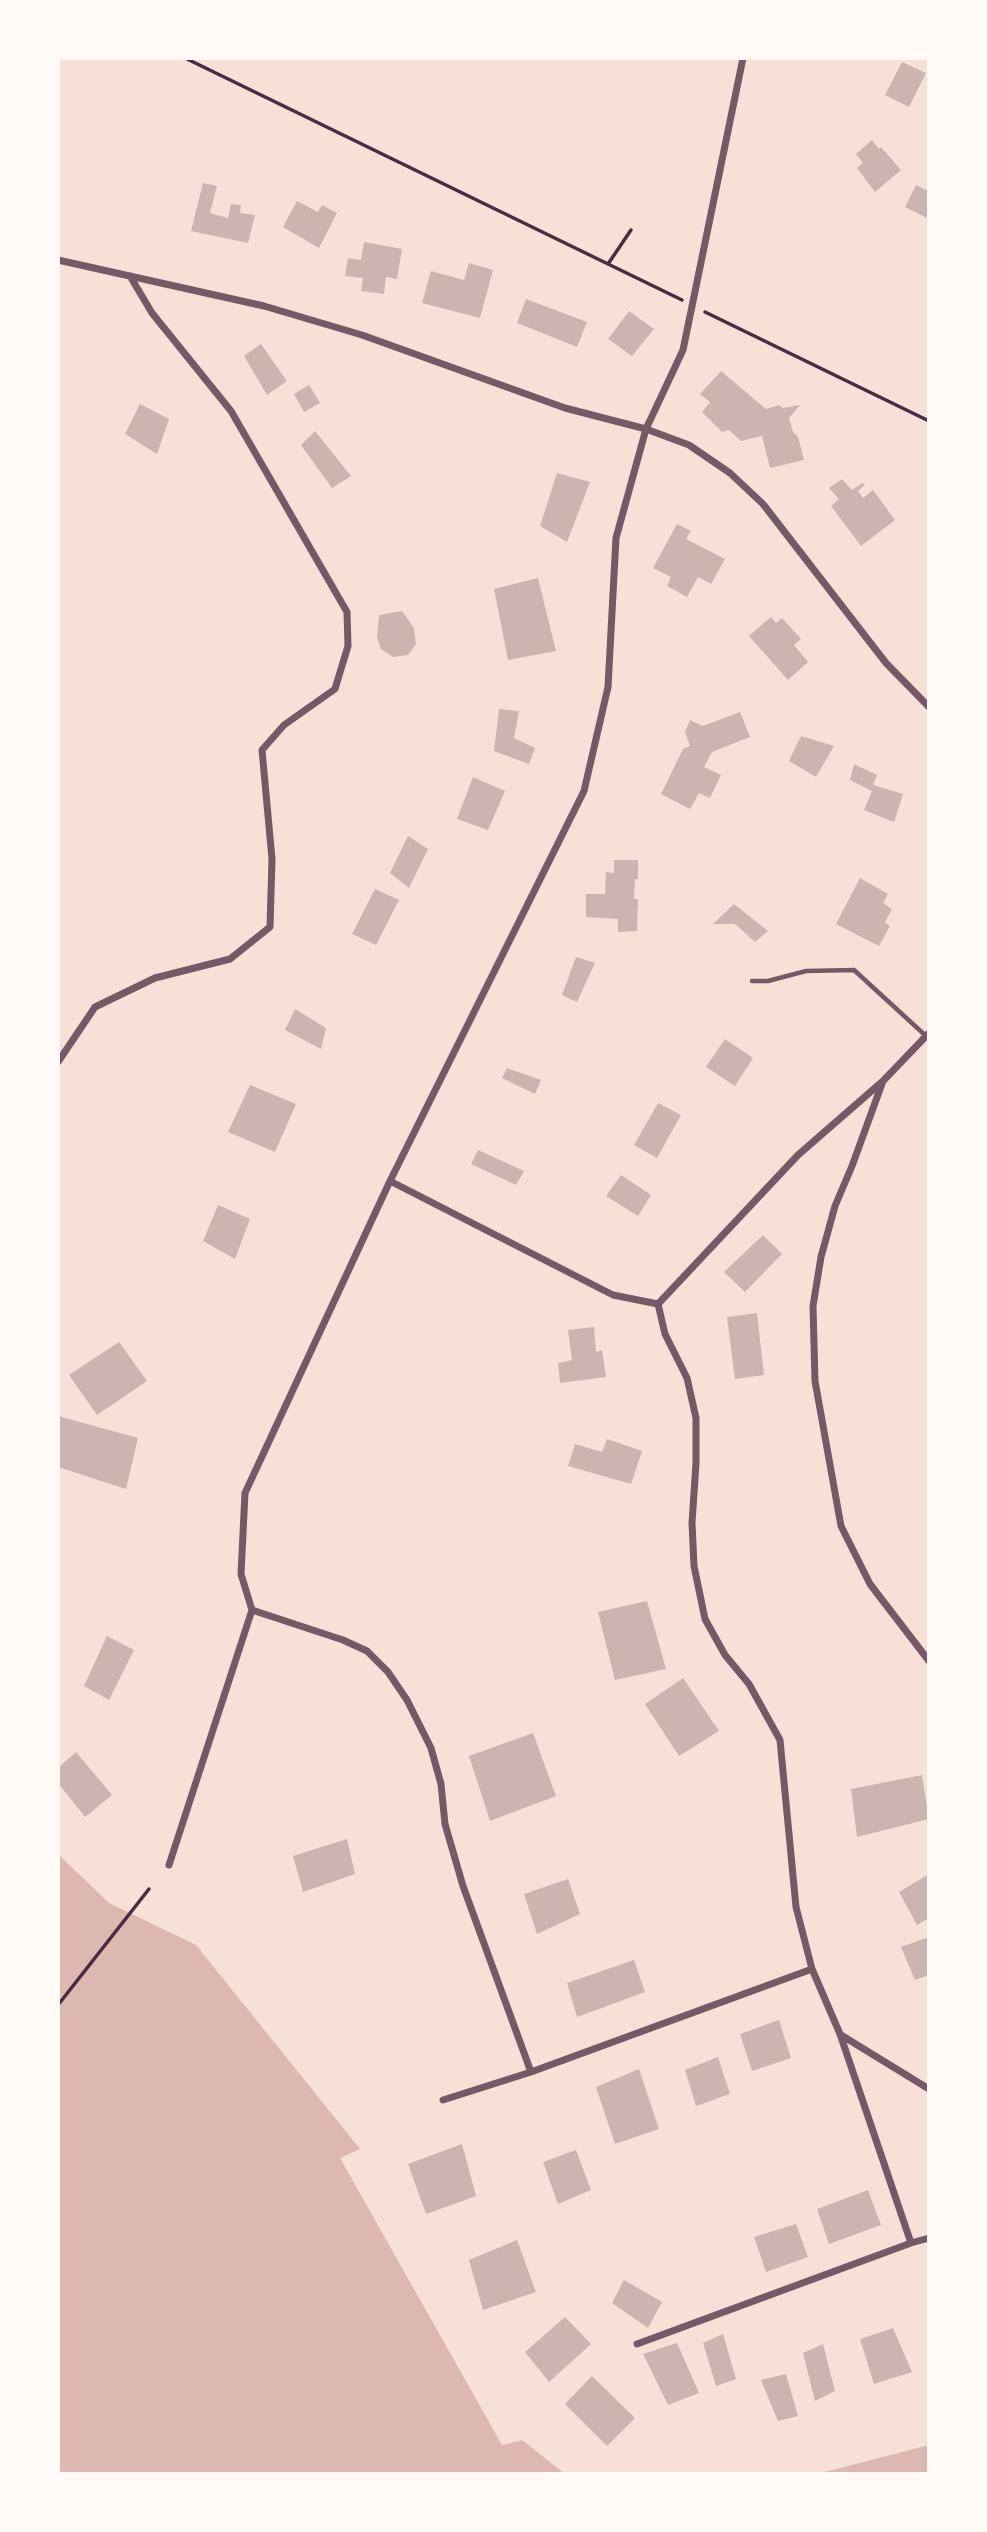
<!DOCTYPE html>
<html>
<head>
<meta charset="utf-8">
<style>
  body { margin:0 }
  #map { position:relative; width:987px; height:2532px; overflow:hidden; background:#f7e1d7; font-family:Lato,sans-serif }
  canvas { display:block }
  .frame { position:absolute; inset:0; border:60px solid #fffaf5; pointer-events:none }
</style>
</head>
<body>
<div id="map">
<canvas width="987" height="2532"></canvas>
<div class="frame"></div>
</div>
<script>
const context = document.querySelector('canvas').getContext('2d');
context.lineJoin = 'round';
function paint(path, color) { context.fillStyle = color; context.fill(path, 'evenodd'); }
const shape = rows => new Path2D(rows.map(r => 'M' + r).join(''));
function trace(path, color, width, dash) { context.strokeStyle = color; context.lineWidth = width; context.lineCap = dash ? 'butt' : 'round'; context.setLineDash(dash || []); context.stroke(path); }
const water = shape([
  [58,1854,109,1903,196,1945,360,2149,340,2158,502,2445,522,2440,565,2474,58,2474],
  [929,2445,929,2474,817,2474]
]);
const building = shape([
  [902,62,926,73,909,107,885,95],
  [872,140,879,149,881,147,901,170,875,192,857,168,863,163,856,154],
  [203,183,217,186,210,213,228,218,231,204,241,205,240,213,255,215,248,243,191,231],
  [916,185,926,190,929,189,929,219,905,207],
  [297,201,318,212,322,205,337,213,319,248,283,227],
  [364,242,402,249,397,279,386,277,384,294,361,291,363,278,345,276,348,258,361,260],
  [469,263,493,270,480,318,422,303,431,271,464,280],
  [526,299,587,322,577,347,517,323],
  [629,311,654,329,632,356,608,339],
  [261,344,287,381,267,395,244,356],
  [721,371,766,409,779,405,783,408,800,405,789,418,793,432,798,437,804,460,770,468,762,436,741,441,729,430,722,432,702,412,710,402,700,394],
  [309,385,320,403,304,412,294,394],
  [140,404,169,419,157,454,125,434],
  [315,431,351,476,332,488,301,445],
  [557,473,590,482,567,542,540,526],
  [842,479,852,490,862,483,865,485,858,491,863,498,873,490,895,520,861,546,831,506,839,499,829,488],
  [677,524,691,531,686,539,725,559,711,584,698,577,687,597,667,586,671,577,653,568],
  [538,578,556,651,508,660,494,589],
  [402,611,414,628,416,644,408,655,393,657,381,649,377,637,379,615],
  [771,617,776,623,782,618,801,639,794,645,808,662,788,680,749,636],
  [499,709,519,711,514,738,535,748,529,764,494,751],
  [740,712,750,737,712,752,704,767,721,775,710,798,699,793,690,809,661,794,683,749,690,746,685,732,690,720,703,726],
  [801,736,834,746,816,777,789,761],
  [854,764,877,775,873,785,903,794,894,822,864,810,872,791,850,780],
  [473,777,505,791,488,830,457,819],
  [408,836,428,849,409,888,390,873],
  [614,860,638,860,638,879,635,879,634,899,638,899,637,931,618,932,618,919,586,917,586,894,605,894,606,872,614,873],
  [860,878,888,894,883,903,892,909,885,922,890,926,879,946,836,924],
  [375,889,399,900,376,945,352,934],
  [734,904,768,931,755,942,735,924,713,924],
  [576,957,595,963,577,1002,562,995],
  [295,1009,326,1028,321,1049,285,1030],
  [725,1039,753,1058,735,1086,706,1067],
  [507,1068,541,1080,535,1094,502,1078],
  [250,1085,296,1104,275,1152,228,1132],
  [658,1103,681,1115,657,1158,634,1145],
  [478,1150,524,1171,516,1185,471,1164],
  [621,1175,651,1195,638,1216,606,1196],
  [218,1205,250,1219,235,1259,203,1241],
  [763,1235,782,1254,745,1292,724,1272],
  [757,1313,764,1375,735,1379,727,1317],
  [594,1327,596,1352,602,1350,606,1377,560,1383,558,1363,572,1360,568,1330],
  [119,1342,147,1381,97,1415,69,1375],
  [58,1416,138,1438,126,1489,58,1467],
  [607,1439,642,1451,631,1484,568,1466,575,1444,602,1452],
  [647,1601,666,1669,615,1680,598,1612],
  [107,1636,134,1650,109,1700,84,1686],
  [683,1678,719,1731,679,1756,645,1704],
  [533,1733,556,1796,490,1821,469,1756],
  [76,1752,112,1795,85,1817,58,1783,58,1768],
  [922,1775,929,1819,857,1837,851,1789],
  [347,1839,355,1874,303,1892,293,1856],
  [929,1874,929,1918,917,1925,899,1892],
  [568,1879,580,1914,537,1934,524,1894],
  [929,1937,929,1975,915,1980,901,1947],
  [634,1960,645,1992,577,2017,567,1983],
  [779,2020,791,2058,752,2071,740,2034],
  [718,2057,730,2094,696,2106,685,2070],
  [639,2069,659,2129,615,2144,596,2087],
  [462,2144,476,2196,426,2214,408,2164],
  [576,2150,591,2190,558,2204,543,2162],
  [868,2190,881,2225,829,2244,817,2209],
  [796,2224,808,2257,766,2272,754,2237],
  [517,2240,536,2292,483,2310,469,2260],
  [624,2280,662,2302,648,2328,612,2303],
  [565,2317,591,2344,549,2382,525,2352],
  [893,2328,912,2372,874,2384,860,2339],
  [723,2334,736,2379,716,2386,703,2343],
  [677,2343,699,2393,668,2405,643,2354],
  [823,2344,835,2391,815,2401,803,2353],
  [786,2374,798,2416,778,2421,761,2380],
  [592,2376,635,2418,607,2446,565,2404]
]);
const path = shape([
  [185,58,682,300],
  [608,264,631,230],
  [705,312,929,421],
  [58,2005,149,1889]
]);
const service = shape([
  [752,981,768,981,806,971,854,970,926,1036]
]);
const minor = shape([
  [58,260,264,306,362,335,565,408,646,429,689,445,730,473,763,504,886,663,929,707],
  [58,1062,95,1007,155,978,230,959,270,927,272,859,262,750,284,725,335,689,348,646,347,612,231,411,152,313,130,276],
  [883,1081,852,1166,835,1206,821,1257,813,1306,815,1381,841,1526,870,1584,929,1661],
  [390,1181,613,1295,658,1304,665,1334,687,1378,696,1418,696,1463,692,1523,694,1566,705,1619,725,1655,749,1684,780,1740,796,1907,812,1969,840,2034,911,2243],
  [658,1304,798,1155,883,1081,929,1033],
  [252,1610,343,1640,367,1651,388,1672,407,1700,431,1748,441,1784,445,1824,463,1886,531,2072],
  [169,1865,252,1610,241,1574,245,1493,390,1181,584,791,608,687,616,538,646,429,683,350,743,58],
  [841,2035,929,2089],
  [443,2100,531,2072,812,1969],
  [637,2344,911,2243,929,2238]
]);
paint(water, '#dcb8b0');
paint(building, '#ccb4b1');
trace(path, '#4a2c40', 3.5);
trace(service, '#755966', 4.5);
trace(minor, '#755966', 7);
</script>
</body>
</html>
